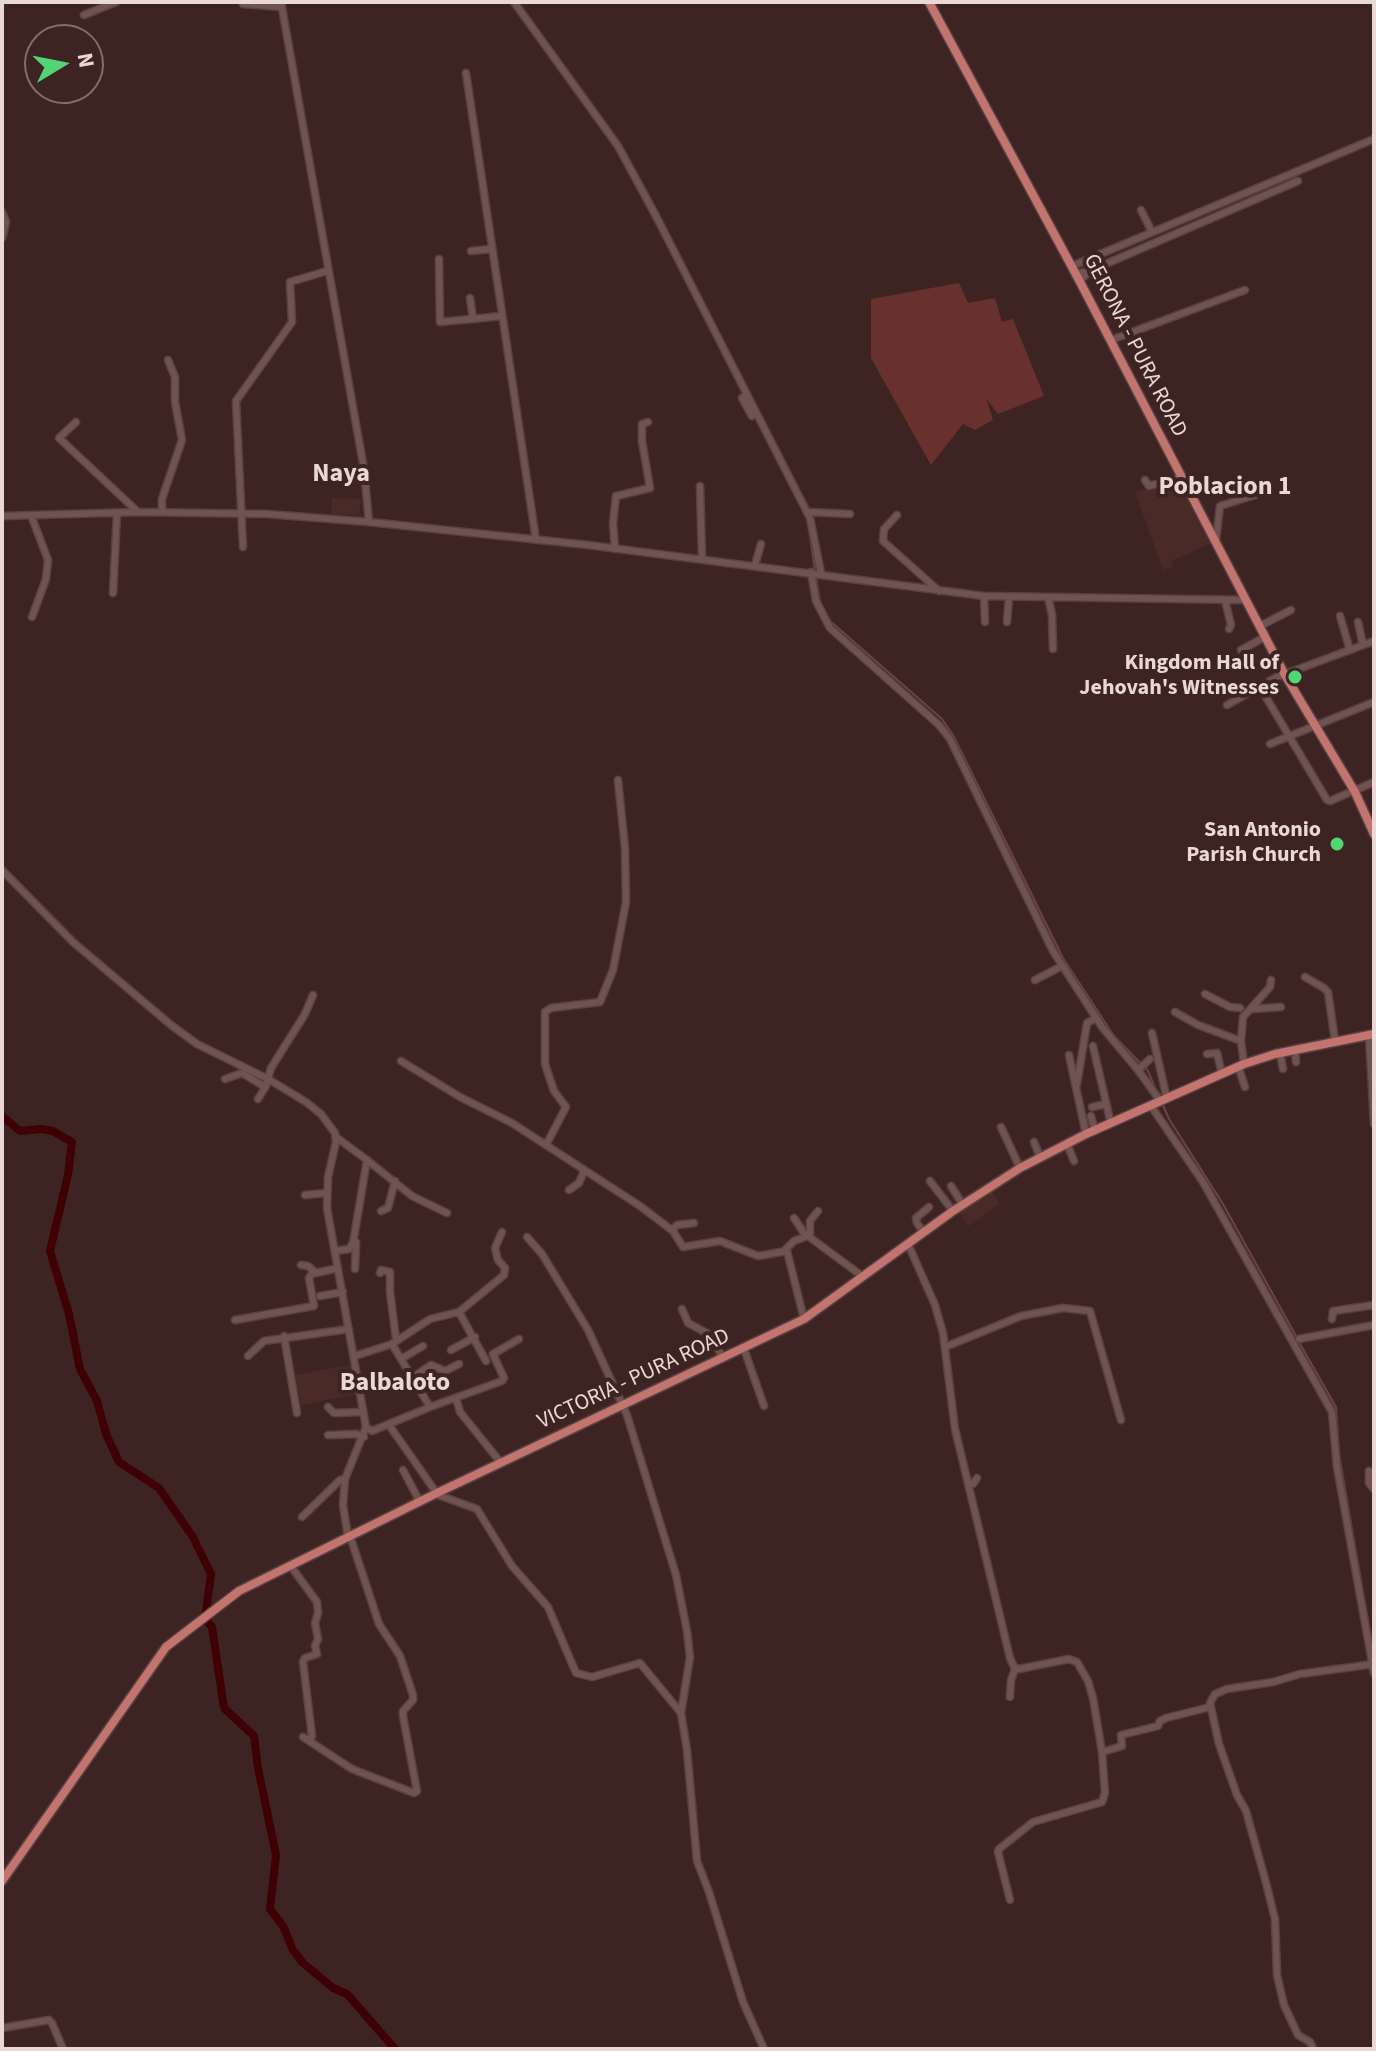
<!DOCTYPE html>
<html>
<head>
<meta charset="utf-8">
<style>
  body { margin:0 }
  #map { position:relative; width:1376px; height:2051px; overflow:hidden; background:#3d2422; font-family:"Source Sans 3",sans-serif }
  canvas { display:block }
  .frame { position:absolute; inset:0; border:4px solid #e9d8d6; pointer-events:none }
  .north { position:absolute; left:24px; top:24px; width:80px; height:80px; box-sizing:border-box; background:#3d2422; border:2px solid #826c6a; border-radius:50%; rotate:80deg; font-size:22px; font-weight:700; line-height:32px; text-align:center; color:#e9d8d6 }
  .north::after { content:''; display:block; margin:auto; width:28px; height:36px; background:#52d673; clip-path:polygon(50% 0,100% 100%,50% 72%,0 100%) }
</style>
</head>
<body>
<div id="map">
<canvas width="1376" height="2051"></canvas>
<div class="frame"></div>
<div class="north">N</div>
</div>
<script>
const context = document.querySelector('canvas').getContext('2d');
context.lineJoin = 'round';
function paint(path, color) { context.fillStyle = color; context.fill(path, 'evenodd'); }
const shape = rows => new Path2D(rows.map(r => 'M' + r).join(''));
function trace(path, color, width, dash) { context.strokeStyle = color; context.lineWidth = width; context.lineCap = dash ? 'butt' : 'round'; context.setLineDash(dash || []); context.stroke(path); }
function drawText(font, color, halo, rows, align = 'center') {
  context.font = font + ' "Source Sans 3",sans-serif'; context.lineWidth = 8; context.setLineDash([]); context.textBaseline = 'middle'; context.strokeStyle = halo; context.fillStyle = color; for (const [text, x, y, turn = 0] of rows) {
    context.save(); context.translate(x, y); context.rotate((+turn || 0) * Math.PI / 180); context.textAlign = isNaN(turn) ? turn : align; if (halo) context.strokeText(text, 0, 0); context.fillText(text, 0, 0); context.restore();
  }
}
const built = shape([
  [1177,479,1210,544,1171,561,1173,566,1163,570,1135,492],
  [332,498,361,499,359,515,331,514],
  [990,1189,1000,1203,969,1226,958,1211],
  [354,1364,359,1394,301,1405,295,1375]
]);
const green = shape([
  [959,283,968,303,995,298,1002,322,1013,319,1044,396,998,414,986,398,993,420,975,430,963,424,931,465,871,358,871,299]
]);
const stream = shape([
  [650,212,664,238],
  [809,529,815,571],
  [816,577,820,602,830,621,942,719,953,735,1063,958,1114,1036,1148,1071,1156,1090],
  [1162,1103,1169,1119,1223,1204,1296,1336],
  [1299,1342,1336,1407,1339,1454,1374,1656]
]);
const river = shape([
  [2,1116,20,1131,41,1129,53,1131,72,1142,68,1175,50,1251,69,1314,80,1369,97,1401,106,1434,119,1462,159,1488,193,1537,211,1574,205,1619,212,1627,224,1708,254,1736,258,1768,276,1855,270,1909,283,1926,293,1950,303,1963,333,1988,347,1994,395,2049]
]);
const minor = shape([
  [281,2,364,469,369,522],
  [514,2,618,146,656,216,810,518,821,573],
  [243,4,282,7],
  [84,15,116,2],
  [466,73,536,540],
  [1141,210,1152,232],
  [2,212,6,222,2,238],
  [471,251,491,249],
  [439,259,440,322,502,316],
  [1072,266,1374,139],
  [1077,274,1094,269],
  [1079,280,1094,269,1298,181],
  [470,298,473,319],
  [1111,340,1245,290],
  [747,394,742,398,752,416],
  [76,422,59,438,138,512],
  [1145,480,1149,486,1181,477],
  [700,486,702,558],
  [162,512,162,499,182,440,175,402,175,377,168,360],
  [807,512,850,514],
  [31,515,48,560,46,579,32,617],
  [897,515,884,529,883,541,939,591],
  [2,516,138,512,267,514,369,522,588,545,984,596,1246,600],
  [1216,540,1220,506,1255,495],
  [243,547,236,401,292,322,290,282,327,271],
  [615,549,613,523,616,496,650,488,642,441,642,424,648,422],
  [755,565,761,544],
  [811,572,816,601,830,628,939,725,950,739,1053,951,1102,1027,1138,1070,1161,1102],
  [113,593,117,513],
  [984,596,985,622],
  [1048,597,1052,615,1053,649],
  [1225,600,1231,625,1229,629],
  [1340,616,1350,650],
  [1007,622,1009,597],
  [1358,622,1363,645],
  [1260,626,1291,610],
  [1241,650,1265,637],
  [1260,687,1327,800,1330,801,1374,782],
  [1227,705,1277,677,1374,641],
  [1270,744,1374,702],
  [2,870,73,942,171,1025,197,1044,268,1079,306,1102,321,1114,335,1133,336,1142,328,1177,327,1208,366,1427,345,1479,343,1505,348,1537],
  [1305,977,1324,988,1328,992,1335,1041],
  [1035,980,1062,966],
  [1205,994,1230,1007,1240,1008],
  [1251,1009,1281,1007],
  [1175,1012,1198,1025,1241,1041,1244,1064],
  [1152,1033,1167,1099],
  [1369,1035,1374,1124],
  [1241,1041,1243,1017,1270,987,1271,980],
  [1093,1046,1111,1124],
  [1295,1050,1296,1062],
  [1280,1053,1283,1069],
  [1207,1054,1217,1053,1222,1074],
  [1069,1055,1086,1134],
  [401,1061,460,1097,512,1123,640,1206,673,1231,683,1247,720,1241,758,1256,787,1251,804,1319],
  [1238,1066,1245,1087],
  [1138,1070,1150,1059],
  [225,1079,242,1073,265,1087],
  [1077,1084,1087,1023,1096,1018],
  [258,1099,266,1086,271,1068,305,1014,313,995],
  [1151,1106,1203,1182,1332,1412,1337,1467,1374,1673],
  [1092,1107,1106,1104],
  [1091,1116,1095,1131],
  [1001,1127,1020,1168],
  [1034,1142,1040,1157],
  [1067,1144,1074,1161],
  [546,1145,566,1107,554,1091,545,1064,545,1012,551,1008,600,1002,613,970,626,902,625,848,618,780],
  [367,1160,412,1196,447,1213],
  [930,1181,953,1211],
  [951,1186,963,1205],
  [569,1190,579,1183,584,1171],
  [305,1195,326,1193],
  [381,1211,388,1208,395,1181],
  [794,1218,804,1233,862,1276],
  [672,1230,677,1225,694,1223],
  [924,1233,917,1223,916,1218,929,1207],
  [527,1237,542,1254,588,1330,627,1415,676,1575,687,1631,690,1657,681,1713],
  [908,1244,935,1305,943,1333,955,1429,1010,1658,1014,1667,1019,1669,1069,1659,1077,1662,1088,1681,1093,1698,1102,1752,1105,1793,1102,1802,1033,1822,999,1849,998,1852,1010,1900],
  [785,1250,794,1241,810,1235,810,1221,818,1211],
  [335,1251,349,1249,353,1243,367,1160,336,1137],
  [301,1265,308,1266,316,1273,338,1268],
  [355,1269,356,1242],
  [380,1273,381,1270,390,1272,390,1292,396,1339],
  [320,1296,343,1292],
  [682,1309,688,1323,714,1337,722,1359],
  [459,1312,486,1361],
  [1332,1319,1333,1311,1374,1305],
  [235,1320,314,1306,309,1278,314,1271],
  [284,1336,297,1413],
  [1299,1339,1374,1325],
  [392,1344,430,1319,459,1312,504,1275,505,1268,498,1260,495,1248,502,1232],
  [945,1347,1021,1316,1063,1308,1090,1311,1121,1420],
  [744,1349,764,1406],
  [451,1350,475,1337],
  [248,1356,264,1341,349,1329],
  [355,1356,392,1344,430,1407,372,1431,366,1427],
  [401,1359,423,1346],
  [412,1378,431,1365,445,1371,459,1364],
  [456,1398,460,1412,501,1463],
  [328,1407,334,1413,363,1412],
  [430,1407,502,1381,504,1378,493,1354,519,1339],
  [389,1425,438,1495,477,1509,512,1566,548,1607,576,1673,592,1677,640,1663,681,1713,687,1750,697,1861,709,1892,743,2002,764,2049],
  [328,1435,356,1434,364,1437],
  [403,1470,420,1502],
  [1369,1471,1369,1483,1374,1489],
  [968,1484,973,1484,977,1478],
  [302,1517,340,1480,345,1479],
  [290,1565,317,1602,318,1613,315,1623,318,1639,315,1646,317,1654,305,1658,303,1662,312,1736,308,1740],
  [1010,1697,1011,1680,1015,1669],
  [303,1737,352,1769,414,1793,417,1791,403,1716,403,1711,413,1700,413,1695,400,1656,379,1624,350,1536],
  [1102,1752,1122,1746,1121,1735,1158,1726,1160,1721,1166,1718,1210,1707],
  [2,2028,49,2020,52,2023,63,2049],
  [1313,2049,1310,2042,1298,2035,1284,2005,1277,1975,1275,1919,1265,1879,1246,1811,1237,1795,1219,1744,1210,1703,1215,1694,1227,1689,1273,1682,1300,1674,1374,1664]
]);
const major = shape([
  [929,2,1079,280,1285,675,1355,792,1374,834],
  [2,1881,166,1647,239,1591,437,1493,804,1319,953,1211,1020,1168,1086,1134,1244,1064,1275,1054,1374,1034]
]);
const markers = [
  [1295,677,8,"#52d673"],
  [1337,844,8,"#52d673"]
];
const streetNames = [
  ["GERONA - PURA ROAD",1134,346,63],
  ["VICTORIA - PURA ROAD",634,1380,-25]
];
const poiNames = [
  ["Kingdom Hall of",1279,664],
  ["Jehovah's Witnesses",1279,689],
  ["San Antonio",1321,831],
  ["Parish Church",1321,856]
];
const quarterNames = [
  ["Naya",341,475],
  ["Poblacion 1",1225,488],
  ["Balbaloto",395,1384]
];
paint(built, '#4a2a27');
paint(green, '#68312e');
trace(stream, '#714143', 2);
trace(river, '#3e0004', 8);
trace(minor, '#564240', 9);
trace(major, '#564240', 11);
trace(minor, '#705351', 6);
trace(major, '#c4746f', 8);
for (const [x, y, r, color] of markers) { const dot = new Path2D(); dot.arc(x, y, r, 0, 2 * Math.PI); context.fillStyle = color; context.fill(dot); trace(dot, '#3d2422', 3); }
drawText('22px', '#e9d8d6', '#3d2422', streetNames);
drawText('bold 22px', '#e9d8d6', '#3d2422', poiNames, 'right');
drawText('bold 26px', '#e9d8d6', '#3d2422', quarterNames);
</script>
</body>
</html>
